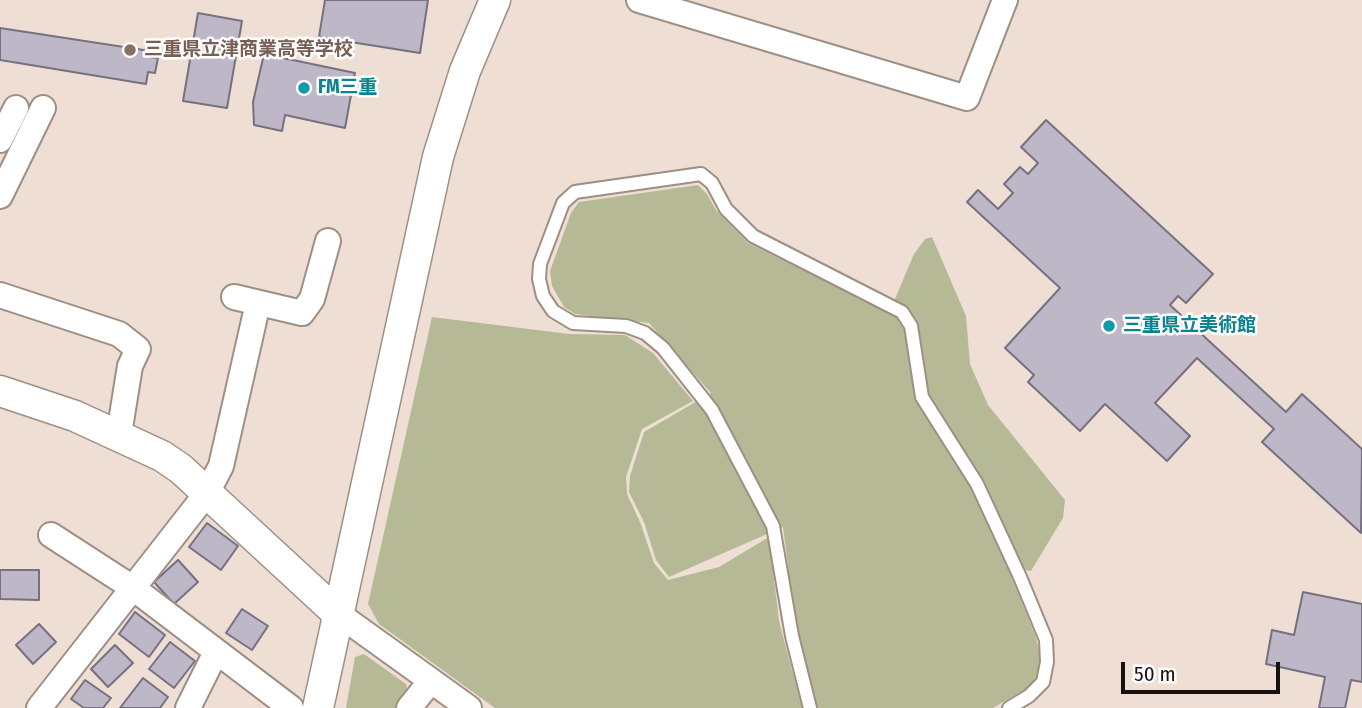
<!DOCTYPE html>
<html>
<head>
<meta charset="utf-8">
<style>
  body { margin:0 }
  #map { position:relative; width:1362px; height:708px; overflow:hidden; background:#efded3; font-family:"Fira Sans Condensed",sans-serif }
  canvas { display:block }
  .scale { position:absolute; left:1121px; top:662px; width:159px; height:32px; box-sizing:border-box; border:4px solid #18120e; border-top:0; padding-left:9px; font-size:21px; line-height:24px; white-space:nowrap; color:#18120e; -webkit-text-stroke:5px #fff; paint-order:stroke }
</style>
</head>
<body>
<div id="map">
<canvas width="1362" height="708"></canvas>
<div class="scale">50 m</div>
</div>
<script>
const context = document.querySelector('canvas').getContext('2d');
context.lineJoin = 'round';
function paint(path, color) { context.fillStyle = color; context.fill(path, 'evenodd'); }
const shape = rows => new Path2D(rows.map(r => 'M' + r).join(''));
function trace(path, color, width, dash) { context.strokeStyle = color; context.lineWidth = width; context.lineCap = dash ? 'butt' : 'round'; context.setLineDash(dash || []); context.stroke(path); }
function drawText(font, color, halo, rows, align = 'center') {
  context.font = font + ' "Fira Sans Condensed","Noto Sans JP",sans-serif'; context.lineWidth = 5; context.setLineDash([]); context.textBaseline = 'middle'; context.strokeStyle = halo; context.fillStyle = color; for (const [text, x, y, turn = 0] of rows) {
    context.save(); context.translate(x, y); context.rotate((+turn || 0) * Math.PI / 180); context.textAlign = isNaN(turn) ? turn : align; if (halo) context.strokeText(text, 0, 0); context.fillText(text, 0, 0); context.restore();
  }
}
const green = shape([
  [698,185,707,194,716,210,748,243,889,313,914,254,925,239,932,237,966,316,970,364,988,405,1065,500,1063,518,1031,571,1025,570,1011,576,1035,635,1039,649,1040,666,1035,680,1027,688,993,708,818,708,795,619,783,527,669,577,656,560,644,522,629,492,630,476,644,432,711,393,649,323,575,314,564,307,552,286,550,271,571,213,579,202],
  [432,317,569,334,625,335,653,353,693,401,642,429,626,477,627,494,640,522,654,563,668,580,719,567,769,537,779,621,802,708,495,708,379,624,368,604],
  [364,654,406,684,409,697,400,708,346,708,355,657]
]);
const building = shape([
  [325,0,428,0,420,53,319,37,325,0],
  [198,13,242,21,227,108,183,101,198,13],
  [0,28,150,51,150,57,158,58,155,73,148,72,146,84,0,60,0,28],
  [264,54,355,73,345,128,285,115,282,131,254,125,253,102,264,54],
  [1046,120,1213,274,1186,303,1178,296,1170,305,1286,412,1302,394,1362,449,1361,533,1262,442,1274,429,1197,358,1155,403,1190,436,1167,461,1105,404,1080,431,1028,382,1034,375,1005,348,1060,288,967,202,978,190,998,209,1013,193,1004,184,1020,167,1028,174,1038,163,1021,147,1046,120],
  [207,523,238,546,221,570,189,547,207,523],
  [178,560,198,582,174,604,154,582,178,560],
  [0,570,39,570,39,600,0,599,0,570],
  [1303,592,1362,604,1362,682,1351,680,1345,708,1319,708,1325,677,1266,664,1272,630,1294,635,1303,592],
  [242,609,268,626,252,650,226,633,242,609],
  [135,612,165,635,149,657,119,634,135,612],
  [39,624,56,642,33,664,16,645,39,624],
  [170,642,195,661,174,688,149,669,170,642],
  [115,645,133,663,108,687,91,669,115,645],
  [143,678,168,697,160,708,120,708,143,678],
  [85,680,111,698,103,708,84,708,71,699,85,680]
]);
const service = shape([
  [810,708,792,636,773,526,712,410,663,348,645,333,626,326,573,323,553,311,543,296,539,279,540,264,563,203,575,192,701,174,712,183,726,209,753,236,902,312,911,326,922,397,977,484,1020,577,1046,640,1047,662,1043,682,1029,696,1009,708]
]);
const minor = shape([
  [639,0,967,98,1005,0],
  [0,140,16,108],
  [0,196,43,108],
  [0,295,119,334,138,349,130,366,119,434],
  [234,297,302,313,312,299,328,241],
  [51,535,133,588,291,708],
  [337,613,469,708],
  [39,708,207,493,221,466,258,303],
  [188,708,216,652],
  [409,708,430,682]
]);
const tertiary = shape([
  [0,391,75,416,162,456,181,469,337,613],
  [318,708,438,157,465,71,495,0]
]);
const markers = [
  [130,50,7,"#8d6e63"],
  [304,88,7,"#0f9aa8"],
  [1109,326,7,"#0f9aa8"]
];
const educationNames = [
  ["三重県立津商業高等学校",144,50]
];
const cultureNames = [
  ["FM三重",318,88],
  ["三重県立美術館",1123,326]
];
paint(green, '#b6b996');
paint(building, '#bdb7c8');
trace(building, '#767180', 2);
trace(service, '#9e8f84', 16);
trace(minor, '#9e8f84', 28);
trace(tertiary, '#9e8f84', 33);
trace(service, '#fff', 12);
trace(minor, '#fff', 24);
trace(tertiary, '#fff', 30);
for (const [x, y, r, color] of markers) { const dot = new Path2D(); dot.arc(x, y, r, 0, 2 * Math.PI); context.fillStyle = color; context.fill(dot); trace(dot, '#fff', 2.5); }
drawText('bold 19px', '#785e54', '#fff', educationNames, 'left');
drawText('bold 19px', '#0d838f', '#fff', cultureNames, 'left');
</script>
</body>
</html>
